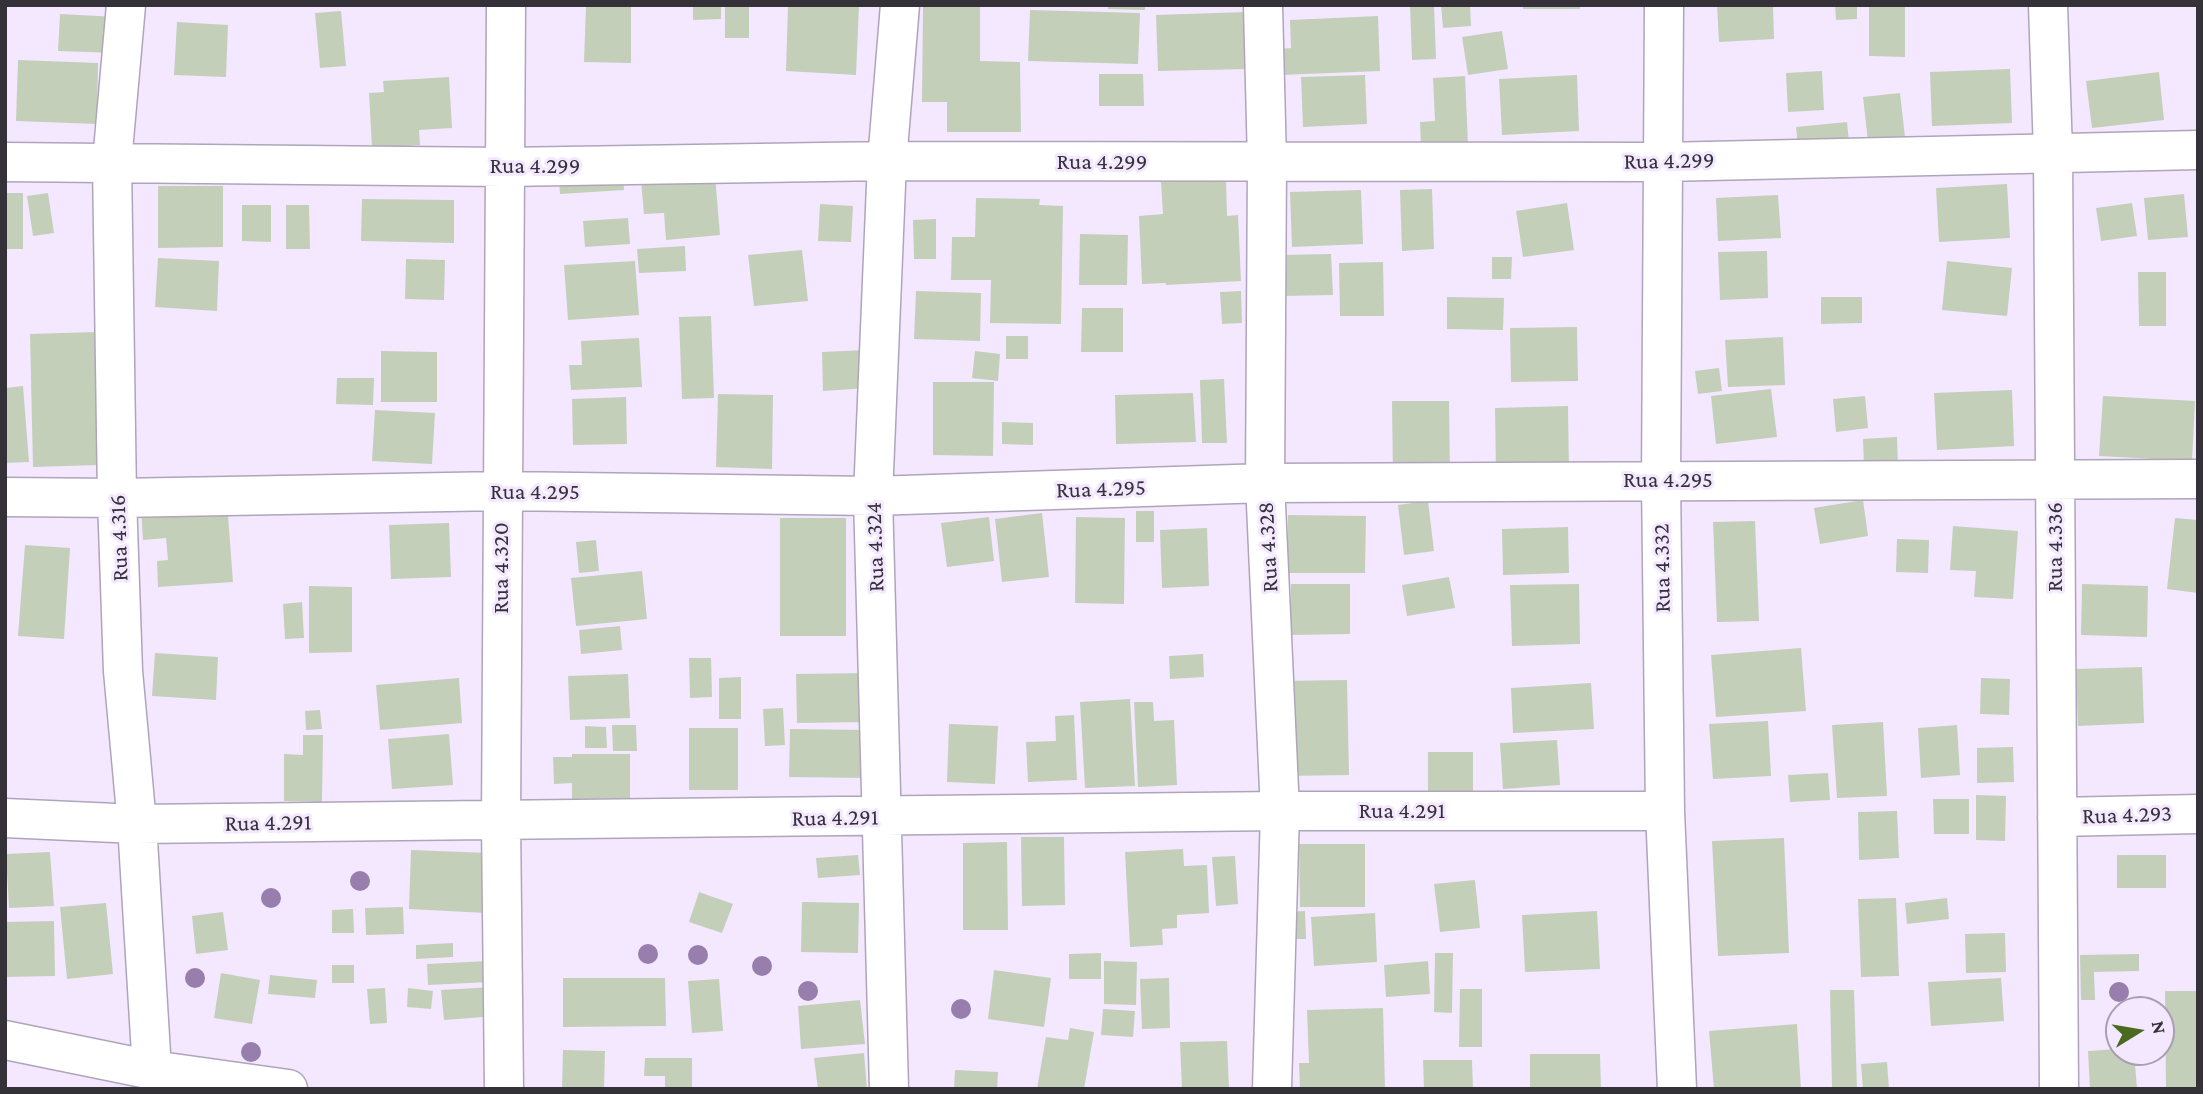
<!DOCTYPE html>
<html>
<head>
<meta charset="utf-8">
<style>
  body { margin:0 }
  #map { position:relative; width:2203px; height:1094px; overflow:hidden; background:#f3e8ff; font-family:"Crimson Pro",serif }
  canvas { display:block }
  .frame { position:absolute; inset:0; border:7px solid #353139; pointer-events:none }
  .north { position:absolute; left:2105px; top:996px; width:70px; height:70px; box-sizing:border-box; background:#f3e8ff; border:2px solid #a79fb0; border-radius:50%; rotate:79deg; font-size:19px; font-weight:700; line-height:28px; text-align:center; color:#353139 }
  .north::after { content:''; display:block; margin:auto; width:24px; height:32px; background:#4a6a21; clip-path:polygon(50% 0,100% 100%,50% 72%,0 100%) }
</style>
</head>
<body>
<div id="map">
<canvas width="2203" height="1094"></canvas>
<div class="frame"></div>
<div class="north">N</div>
</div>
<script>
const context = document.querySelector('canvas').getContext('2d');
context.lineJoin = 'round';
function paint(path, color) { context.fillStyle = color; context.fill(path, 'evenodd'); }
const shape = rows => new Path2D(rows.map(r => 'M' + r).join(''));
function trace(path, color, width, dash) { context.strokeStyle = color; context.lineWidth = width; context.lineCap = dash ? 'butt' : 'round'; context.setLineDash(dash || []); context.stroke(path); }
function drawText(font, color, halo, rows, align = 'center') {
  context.font = font + ' "Crimson Pro",serif'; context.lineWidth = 6; context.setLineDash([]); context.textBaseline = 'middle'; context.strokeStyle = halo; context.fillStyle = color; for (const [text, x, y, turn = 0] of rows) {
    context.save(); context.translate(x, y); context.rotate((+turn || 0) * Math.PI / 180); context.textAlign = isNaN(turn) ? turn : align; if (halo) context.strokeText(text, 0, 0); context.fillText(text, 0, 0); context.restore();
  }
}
const building = shape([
  [586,5,631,5,631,63,584,62],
  [693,5,721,5,721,19,693,20],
  [725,5,749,5,749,38,725,38],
  [788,5,859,6,856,75,786,71],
  [1108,5,1145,5,1145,10,1108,9],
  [1410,5,1434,5,1436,59,1412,60],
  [1441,5,1470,5,1471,26,1443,28],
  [1523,5,1580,5,1580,9,1523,9],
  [1717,5,1773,5,1774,39,1719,42],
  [1835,5,1857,5,1857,19,1836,20],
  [923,6,980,6,980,61,1020,62,1021,132,947,132,947,102,922,102],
  [1869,6,1905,6,1905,57,1869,56],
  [1030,10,1140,13,1138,64,1028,61],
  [341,11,346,66,320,68,315,13],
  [1246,12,1248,69,1158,71,1156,15],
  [60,14,117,17,116,53,58,51],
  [1378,16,1380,71,1281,75,1280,49,1291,48,1290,20],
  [177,22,228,25,226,77,174,75],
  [1502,31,1508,69,1468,75,1462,37],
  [18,60,98,63,97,124,16,121],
  [2010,69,2012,123,1932,126,1930,72],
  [1822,71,1824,110,1788,112,1786,73],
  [2159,72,2164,120,2092,128,2086,81],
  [1099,74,1143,74,1144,106,1099,106],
  [1365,75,1367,124,1303,127,1301,77],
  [1577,75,1579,131,1502,135,1499,79],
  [1465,76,1468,144,1421,146,1420,122,1435,121,1433,78],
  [449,77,452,128,419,130,420,145,372,148,369,93,384,92,383,81],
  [1900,93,1905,137,1868,141,1863,97],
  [1847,122,1849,142,1798,146,1796,127],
  [623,173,624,190,560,194,559,177],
  [715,175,720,235,666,240,664,213,644,214,641,181],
  [1226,179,1227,216,1238,215,1241,281,1166,285,1166,283,1142,284,1139,216,1163,214,1161,182],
  [2007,184,2010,238,1939,242,1936,188],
  [158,186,223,186,223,247,158,248],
  [1432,189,1434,249,1402,251,1400,190],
  [1361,190,1363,244,1292,247,1290,192],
  [5,193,23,193,23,249,5,249],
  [48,193,54,233,33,236,27,196],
  [2184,194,2188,237,2148,240,2144,198],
  [1778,195,1781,238,1718,241,1716,198],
  [976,198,1040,199,1039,205,1063,206,1061,324,990,323,991,280,951,280,952,237,975,237],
  [362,199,454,200,454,243,361,241],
  [1567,203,1574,250,1523,257,1516,211],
  [2132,203,2137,236,2101,241,2096,208],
  [820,204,853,206,851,242,818,241],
  [242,205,271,205,271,242,242,241],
  [286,205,309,205,310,249,286,249],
  [628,218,630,244,585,247,583,221],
  [936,219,936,259,914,259,913,220],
  [1080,234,1128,235,1127,285,1079,285],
  [685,246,686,271,639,273,637,249],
  [802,250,808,301,754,306,748,255],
  [1767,251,1768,298,1720,300,1718,252],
  [1331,254,1333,295,1282,296,1281,255],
  [1492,257,1512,257,1511,279,1492,279],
  [158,258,219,261,217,311,155,307],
  [406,259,445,260,444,300,405,299],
  [635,261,639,315,568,320,564,265],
  [1947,261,2012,268,2007,316,1942,310],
  [1383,262,1384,316,1340,316,1339,263],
  [2138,272,2166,272,2166,326,2139,326],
  [916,291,981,293,980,341,914,339],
  [1241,291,1242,323,1222,324,1220,292],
  [1447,297,1504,298,1503,330,1447,329],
  [1821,297,1862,297,1862,323,1821,324],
  [1082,308,1123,308,1123,352,1081,352],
  [711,316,714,398,682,399,679,317],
  [1577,327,1578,381,1511,382,1510,328],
  [95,332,98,465,33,467,30,334],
  [1006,336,1028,336,1028,359,1006,359],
  [1783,337,1785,385,1728,387,1725,340],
  [639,338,642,387,571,390,569,365,582,365,581,341],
  [865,350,868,388,823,391,822,352],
  [381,351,437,352,437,402,381,402],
  [975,351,1000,354,998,381,972,378],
  [1719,368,1722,391,1698,394,1695,371],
  [337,378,374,378,373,405,336,404],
  [1224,379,1227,443,1202,443,1200,380],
  [933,382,994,382,993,456,933,455],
  [23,386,29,462,5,463,5,388],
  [1771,389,1777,437,1716,444,1711,396],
  [2012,390,2014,446,1937,450,1934,393],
  [1193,393,1196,442,1116,444,1115,395],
  [718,394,773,395,772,469,716,467],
  [1865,396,1868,428,1836,432,1833,399],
  [2103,396,2195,401,2192,461,2099,456],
  [626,397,627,444,573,445,572,399],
  [1392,401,1449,401,1450,477,1393,478],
  [1568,406,1569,471,1496,472,1495,408],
  [375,410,435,413,432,464,372,461],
  [1002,422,1033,423,1033,445,1002,444],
  [1897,437,1898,466,1864,467,1863,439],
  [1863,500,1868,536,1820,544,1814,508],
  [1428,501,1434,551,1404,555,1398,505],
  [227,502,233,582,158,587,157,561,168,560,166,538,143,540,141,509],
  [1136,511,1154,511,1154,542,1136,542],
  [1042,513,1049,577,1002,582,995,519],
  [1288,515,1366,516,1365,573,1288,573],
  [989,517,994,561,947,567,941,523],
  [1076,517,1125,518,1124,604,1075,603],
  [780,518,846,518,846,636,780,636],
  [2175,518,2198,520,2198,593,2167,589],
  [1755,521,1759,621,1717,622,1713,522],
  [449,523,451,577,391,579,389,525],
  [1953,526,2018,531,2013,599,1974,597,1976,571,1950,570],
  [1568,527,1569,573,1503,575,1502,529],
  [1207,528,1209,586,1162,588,1160,530],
  [1897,539,1929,540,1928,573,1896,572],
  [596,540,599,571,579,573,576,542],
  [25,545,70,548,64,639,18,636],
  [642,571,647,619,576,626,571,578],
  [1449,577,1455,608,1407,616,1402,585],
  [1291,584,1350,584,1350,634,1291,635],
  [1579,584,1580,644,1512,646,1510,585],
  [2082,584,2148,586,2147,637,2081,635],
  [309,586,352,587,352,652,309,653],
  [302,602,304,638,285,639,283,604],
  [620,626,622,650,581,654,579,630],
  [1801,648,1806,711,1716,717,1711,655],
  [155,653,218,657,216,700,152,696],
  [1203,654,1204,677,1170,679,1169,656],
  [689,658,711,658,712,697,690,698],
  [2142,667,2144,723,2078,726,2076,669],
  [867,673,868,722,797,723,796,674],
  [628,674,630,718,570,720,568,676],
  [741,677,741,719,719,719,719,678],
  [459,678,462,723,380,730,376,685],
  [1981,678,2010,679,2009,715,1980,714],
  [1347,680,1349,775,1283,776,1281,681],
  [1591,683,1594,729,1513,733,1511,688],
  [1130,699,1135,786,1085,788,1080,702],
  [1134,702,1153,702,1154,721,1174,720,1177,785,1138,787],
  [783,708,785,745,765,746,763,709],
  [320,710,322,729,306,730,305,711],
  [1074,715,1077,780,1028,782,1026,742,1056,741,1055,716],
  [1768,721,1771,776,1713,779,1709,724],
  [1883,722,1887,796,1837,798,1832,725],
  [949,724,998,726,995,784,947,782],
  [612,725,636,725,637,751,613,751],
  [1957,725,1960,775,1921,778,1918,728],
  [585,726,606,727,607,748,585,748],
  [689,728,738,728,738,790,689,790],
  [790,729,869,730,868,778,789,777],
  [449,734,453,785,392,789,388,739],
  [303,735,323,735,322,802,284,801,284,754,303,755],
  [1557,740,1560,785,1503,789,1500,743],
  [2013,747,2014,782,1977,783,1977,748],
  [1428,752,1473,752,1473,801,1428,800],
  [572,754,630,754,630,798,572,799,572,783,554,784,553,757,572,757],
  [1828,773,1830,800,1790,802,1788,775],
  [1976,795,2006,796,2005,841,1976,840],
  [1933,799,1969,799,1969,834,1934,834],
  [1897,811,1899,858,1859,860,1858,812],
  [1021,837,1064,837,1065,905,1022,906],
  [1784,838,1789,953,1718,956,1712,841],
  [1007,842,1008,930,963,930,963,843],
  [1299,844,1365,844,1365,907,1300,907],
  [1183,849,1184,866,1207,865,1209,913,1177,915,1177,928,1162,929,1163,945,1130,947,1125,852],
  [411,850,488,853,486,913,409,909],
  [50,852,54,906,9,908,6,854],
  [858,855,860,875,818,878,816,858],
  [2117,855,2166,855,2166,888,2117,888],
  [1235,856,1238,904,1216,906,1212,857],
  [1475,880,1480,928,1440,932,1434,884],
  [699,892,733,904,722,933,689,922],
  [1896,898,1899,976,1861,977,1858,899],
  [1947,898,1949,919,1907,924,1905,903],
  [802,902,859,903,858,953,801,952],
  [106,903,113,974,67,979,60,907],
  [403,907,404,934,366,935,365,908],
  [353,909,354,933,332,933,332,910],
  [1305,911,1306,939,1289,939,1288,912],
  [1597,911,1600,969,1525,972,1522,915],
  [223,912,228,950,196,954,192,916],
  [1375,913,1377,962,1314,966,1311,917],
  [54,921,55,976,5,977,5,922],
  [2005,933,2006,972,1966,973,1965,934],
  [453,943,453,957,416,959,416,945],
  [1101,953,1101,979,1069,979,1069,954],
  [1435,953,1453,953,1452,1013,1434,1012],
  [2139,954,2139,971,2094,972,2095,1000,2081,1000,2080,955],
  [489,961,490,982,428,985,427,964],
  [1104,961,1137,962,1136,1005,1104,1004],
  [1428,961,1430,994,1386,997,1384,965],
  [332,965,354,965,354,983,332,983],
  [994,970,1051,978,1044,1027,988,1019],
  [221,973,260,980,252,1024,214,1018],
  [270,975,317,980,315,998,268,994],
  [563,978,665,978,666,1026,563,1027],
  [1169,978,1170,1028,1142,1029,1140,979],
  [2001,978,2004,1021,1931,1026,1928,982],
  [719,979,723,1031,692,1033,688,981],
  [493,987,496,1016,444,1020,441,990],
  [385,988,387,1023,370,1024,367,989],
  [408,988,433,991,431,1009,407,1007],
  [1460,989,1482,989,1482,1047,1459,1047],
  [1830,990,1854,990,1857,1089,1832,1089],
  [2165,991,2198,991,2198,1089,2166,1089],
  [860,1000,865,1044,801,1049,798,1006],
  [1383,1008,1385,1089,1300,1089,1299,1063,1309,1063,1307,1010],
  [1103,1009,1135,1011,1133,1037,1101,1035],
  [1797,1024,1801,1089,1714,1089,1709,1031],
  [1070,1028,1094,1032,1084,1089,1037,1089,1046,1037,1068,1040],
  [1227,1041,1229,1089,1182,1089,1180,1042],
  [2119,1049,2119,1052,2134,1052,2137,1089,2090,1089,2088,1051],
  [563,1050,605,1051,604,1089,562,1089],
  [864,1053,867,1089,818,1089,814,1058],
  [1530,1054,1600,1054,1601,1089,1530,1089],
  [645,1058,692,1058,692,1089,665,1089,665,1076,644,1076],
  [1423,1060,1472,1060,1473,1089,1424,1089],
  [1887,1062,1889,1089,1863,1089,1861,1064],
  [955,1070,998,1072,997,1089,954,1089]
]);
const minor = shape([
  [126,5,112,162,117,498,123,671,137,824,152,1070],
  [1263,5,1267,163,1265,483,1280,811,1272,1089],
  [1664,5,1661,480,1665,811,1677,1089],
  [2048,5,2053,152,2059,1089],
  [5,162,504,167,887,161,1663,162,2198,150],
  [5,497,117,498,502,491,873,496,1265,483,2198,479],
  [2057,817,2198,814],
  [5,818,137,824,1280,811,1665,811],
  [5,1040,152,1070,288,1089],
  [504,1089,501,821,506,5],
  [889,1089,873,496,887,161,900,5]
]);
const trees = [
  [360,881],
  [271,898],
  [648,954],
  [698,955],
  [762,966],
  [195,978],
  [808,991],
  [2119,992],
  [961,1009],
  [251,1052]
];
const streetNames = [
  ["Rua 4.299",1669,161,-1],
  ["Rua 4.299",1102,162],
  ["Rua 4.299",535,166],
  ["Rua 4.295",1668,480],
  ["Rua 4.295",1101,489,-2],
  ["Rua 4.295",535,492],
  ["Rua 4.316",119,538,-92],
  ["Rua 4.324",875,547,-92],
  ["Rua 4.328",1268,547,-93],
  ["Rua 4.336",2055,547,-90],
  ["Rua 4.320",501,568,-90],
  ["Rua 4.332",1662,568,-91],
  ["Rua 4.291",1402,811],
  ["Rua 4.293",2127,815,-2],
  ["Rua 4.291",835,818,-1],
  ["Rua 4.291",268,823,-1]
];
paint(building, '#c4cfba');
trace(minor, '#afa5ba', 41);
trace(minor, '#fff', 38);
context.fillStyle = '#977ead';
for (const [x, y] of trees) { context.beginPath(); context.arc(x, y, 10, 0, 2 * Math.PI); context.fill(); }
drawText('23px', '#353139', '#f3e8ff', streetNames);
</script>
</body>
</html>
